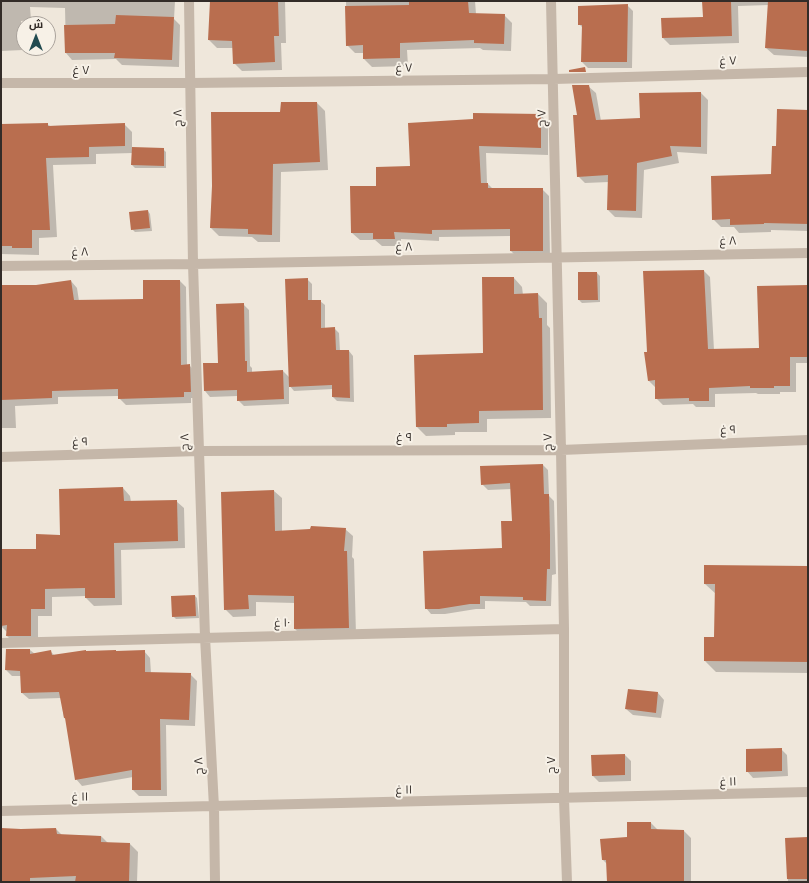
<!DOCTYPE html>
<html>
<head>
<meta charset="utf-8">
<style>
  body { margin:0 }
  #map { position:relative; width:809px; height:883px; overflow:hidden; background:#efe7db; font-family:Figtree,Cairo,sans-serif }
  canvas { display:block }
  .frame { position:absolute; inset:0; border:2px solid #332c28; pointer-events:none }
  .north { position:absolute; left:16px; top:16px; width:40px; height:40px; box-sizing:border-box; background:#f7f1e7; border:1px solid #a9a29b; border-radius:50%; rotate:0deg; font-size:11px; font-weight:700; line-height:16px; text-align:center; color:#332c28 }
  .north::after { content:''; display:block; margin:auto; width:14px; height:18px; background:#224b50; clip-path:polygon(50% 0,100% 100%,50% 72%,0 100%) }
</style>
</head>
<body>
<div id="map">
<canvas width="809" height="883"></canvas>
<div class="frame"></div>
<div class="north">ش</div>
</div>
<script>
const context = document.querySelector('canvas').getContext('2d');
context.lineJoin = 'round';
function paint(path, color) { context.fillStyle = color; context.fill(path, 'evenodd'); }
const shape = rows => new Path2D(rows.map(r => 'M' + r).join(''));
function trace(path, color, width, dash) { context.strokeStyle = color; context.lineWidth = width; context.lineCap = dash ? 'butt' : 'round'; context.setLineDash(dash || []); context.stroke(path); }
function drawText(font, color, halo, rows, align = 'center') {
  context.font = font + ' Figtree,Cairo,sans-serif'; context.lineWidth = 4; context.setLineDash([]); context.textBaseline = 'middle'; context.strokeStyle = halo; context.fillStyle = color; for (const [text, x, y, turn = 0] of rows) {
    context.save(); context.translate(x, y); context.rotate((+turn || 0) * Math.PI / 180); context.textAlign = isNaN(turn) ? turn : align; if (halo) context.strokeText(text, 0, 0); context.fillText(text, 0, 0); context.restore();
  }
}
const shadow = shape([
  [1,1,175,1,174,19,180,25,179,67,122,65,116,59,72,60,66,53,65,8,30,7,31,20,21,21,23,50,1,51],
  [211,1,285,1,286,43,281,43,282,70,242,71,234,63,234,48,217,48,209,40],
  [346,1,475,1,476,14,504,15,512,23,511,51,483,50,480,48,407,50,408,66,372,67,364,59,364,53,355,53,347,45],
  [703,1,808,1,808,57,774,55,766,48,769,5,738,6,739,43,670,45,663,38,704,18],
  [627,5,633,11,632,68,588,68,582,62,583,28,579,24],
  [588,86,596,93,601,121,641,119,701,93,708,100,707,154,677,152,679,163,644,170,642,218,615,217,608,210,609,182,585,183,578,176,578,116],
  [317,103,325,111,328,170,281,172,280,242,258,242,252,237,219,236,211,228,281,113],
  [808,111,808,231,771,230,771,232,739,233,734,227,721,227,713,219,772,175,777,147],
  [541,115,548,123,548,155,486,153,487,183,493,189,542,189,549,196,550,258,518,258,511,251,511,236,439,237,439,241,401,239,401,246,382,246,375,240,360,240,352,233,377,187,411,167],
  [47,124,50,126,124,124,132,132,132,148,163,149,166,152,166,168,135,168,132,165,133,153,96,154,96,164,53,165,57,237,39,238,39,255,1,254,1,125],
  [148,211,150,214,152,231,135,232,132,229],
  [704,271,710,277,714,350,760,349,808,286,808,363,796,363,796,392,780,392,780,394,758,394,756,393,715,394,715,407,696,407,693,404,663,405,656,398,655,387,649,381,648,353],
  [597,273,600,276,600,302,582,303,579,300],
  [514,278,522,287,523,295,538,294,547,303,547,325,550,328,551,418,487,419,487,432,455,432,455,435,426,436,417,427,484,354],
  [307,279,312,284,312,301,320,301,325,305,325,329,334,328,339,333,340,351,349,351,353,356,354,402,337,401,333,397,333,389,294,391,289,385,289,404,244,406,238,400,238,396,210,397,205,391,219,364,243,304,249,310,250,366,252,368,252,373,283,371,290,378],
  [71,281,77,288,79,301,144,300,180,281,186,287,187,365,189,365,196,372,197,398,191,398,191,403,126,405,119,398,119,396,58,397,58,404,15,406,16,428,1,428,1,286,36,286],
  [543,465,548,470,549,496,554,501,556,574,552,575,551,606,530,606,526,602,485,601,485,609,476,609,445,614,431,614,426,608,503,549,513,522,512,489,488,490,482,484],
  [123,488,130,496,131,502,176,501,184,508,185,548,121,550,122,605,94,606,86,598,86,596,52,597,52,616,38,616,38,643,15,644,7,636,8,633,1,626,1,551,37,550,61,536],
  [274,491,282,498,282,532,345,529,353,536,352,557,354,559,356,635,302,636,295,629,295,603,256,602,256,616,233,617,225,609,222,493],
  [808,567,808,673,716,672,705,661,715,638,716,594,705,584],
  [195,596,197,598,199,618,176,619,173,616],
  [30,650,35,654,51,652,55,656,116,651,117,652,144,651,150,658,151,673,190,674,197,681,195,726,166,725,167,796,139,796,133,790,133,777,82,786,76,779,66,719,64,718,61,698,29,699,22,693,22,676,12,676,6,670],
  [658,693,664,700,661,718,633,715,626,709],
  [781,749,787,755,788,776,753,778,747,771],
  [625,755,631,761,631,781,599,782,593,776,592,756],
  [651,823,658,830,684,831,691,838,691,882,608,882,607,864,603,860,628,838],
  [1,829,56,829,62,835,101,836,108,843,130,844,138,852,137,882,1,882],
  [808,838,808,882,788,882,786,839]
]);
const building = shape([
  [210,1,278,1,279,36,274,36,275,62,233,64,232,41,208,40],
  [409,1,468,1,469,13,505,14,504,44,474,43,474,40,400,43,400,58,363,59,363,45,346,46,345,6,409,5],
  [702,1,731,1,732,36,662,38,661,18,703,17],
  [768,1,808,1,808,51,765,48],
  [628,4,627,62,581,62,582,25,578,25,578,6],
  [116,15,174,17,172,60,114,58,115,53,65,53,64,25,115,24],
  [585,67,586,72,569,72,569,70],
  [572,85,589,85,596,120,640,118,639,93,701,92,701,147,670,146,672,156,637,163,636,211,607,210,608,175,577,177,573,115,577,115],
  [281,102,317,102,320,162,273,164,272,235,248,234,248,229,210,228,212,186,211,112,280,112],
  [777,109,808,110,808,224,764,223,764,224,730,225,730,219,712,220,711,176,771,174,772,146,776,146],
  [473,113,541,114,541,148,479,146,481,183,488,183,488,188,543,188,543,251,510,251,510,229,432,230,432,234,394,232,395,239,373,239,373,233,351,233,350,186,376,186,376,167,410,166,408,123,473,119],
  [48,123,48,126,125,123,125,146,89,147,89,157,46,158,50,230,32,230,32,248,12,248,12,246,1,246,1,124],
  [132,147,164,148,164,166,131,165],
  [148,210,150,228,131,230,129,212],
  [704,270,708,349,759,348,757,286,808,285,808,357,790,357,790,386,774,386,774,388,750,388,750,386,709,388,709,401,689,401,689,398,655,399,655,380,648,381,644,352,647,352,643,271],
  [578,272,597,272,598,300,578,300],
  [482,277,514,277,514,294,538,293,539,318,542,318,543,410,479,411,479,423,447,424,447,427,416,427,414,355,483,353],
  [308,278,308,300,321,300,321,328,335,327,336,350,349,350,350,398,332,397,332,385,289,387,285,279],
  [71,280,74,300,143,299,143,280,180,280,181,365,190,364,191,392,184,392,184,397,118,399,118,389,52,391,52,398,1,400,1,285,36,285],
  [244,303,245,361,247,361,247,372,283,370,284,399,237,401,237,390,204,391,203,363,218,363,216,304],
  [543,464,544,494,549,494,550,535,550,569,547,569,546,601,523,600,523,597,480,596,480,604,470,604,439,609,425,609,423,551,502,548,501,521,512,521,510,483,481,485,480,466],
  [123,487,124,501,177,500,178,541,114,543,115,598,85,598,85,588,45,589,45,609,31,609,31,636,6,636,7,625,1,626,2,549,36,549,36,534,60,535,59,489],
  [274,490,275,531,310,529,311,526,346,528,344,551,347,551,349,628,294,629,294,596,248,595,249,609,224,610,221,492],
  [704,565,808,566,808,662,704,661,704,637,714,637,715,584,704,584],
  [195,595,196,616,172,617,171,596],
  [6,649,30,649,30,654,51,650,52,655,86,650,86,651,116,650,116,651,145,650,145,672,191,673,189,720,160,719,161,790,132,790,132,770,75,780,65,718,64,718,59,692,21,693,20,671,5,670],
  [628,689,658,692,656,713,625,709],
  [782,748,782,771,746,772,746,749],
  [625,754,625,775,592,776,591,755],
  [627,822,651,822,651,829,684,830,684,882,607,882,606,860,602,860,600,839,627,837],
  [1,828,21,829,56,828,57,834,101,836,101,842,130,843,129,882,75,882,76,876,30,878,30,882,1,882],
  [808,837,808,879,787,879,785,838]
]);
const minor = shape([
  [189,1,193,264,199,451,205,637,214,807,215,882],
  [551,1,561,450,564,629,564,799,567,882],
  [1,83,190,83,554,79,808,72],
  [1,266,193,264,808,253],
  [1,457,199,451,561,450,808,440],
  [1,643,564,629],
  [1,811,808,792]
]);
const streetNames = [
  ["٧ غ",728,61,-2],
  ["٧ غ",404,68,-1],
  ["٧ غ",81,70],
  ["٨ ج",178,118,-91],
  ["٧ ج",542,118,-91],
  ["٨ غ",728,241,-1],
  ["٨ غ",404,247,-1],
  ["٨ غ",80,252,-1],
  ["٩ غ",728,430,-2],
  ["٩ غ",404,437],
  ["٩ غ",80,442,-2],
  ["٨ ج",185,442,-92],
  ["٧ ج",548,442,-91],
  ["١٠ غ",282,623,-1],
  ["٧ ج",551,765,-90],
  ["٨ ج",199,766,-93],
  ["١١ غ",728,782,-2],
  ["١١ غ",404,790,-1],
  ["١١ غ",80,797,-1]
];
paint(shadow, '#0003');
paint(building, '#b96e4f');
trace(minor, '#c5b7a9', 10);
drawText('12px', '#332c28', '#f7f1e7', streetNames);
</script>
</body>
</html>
